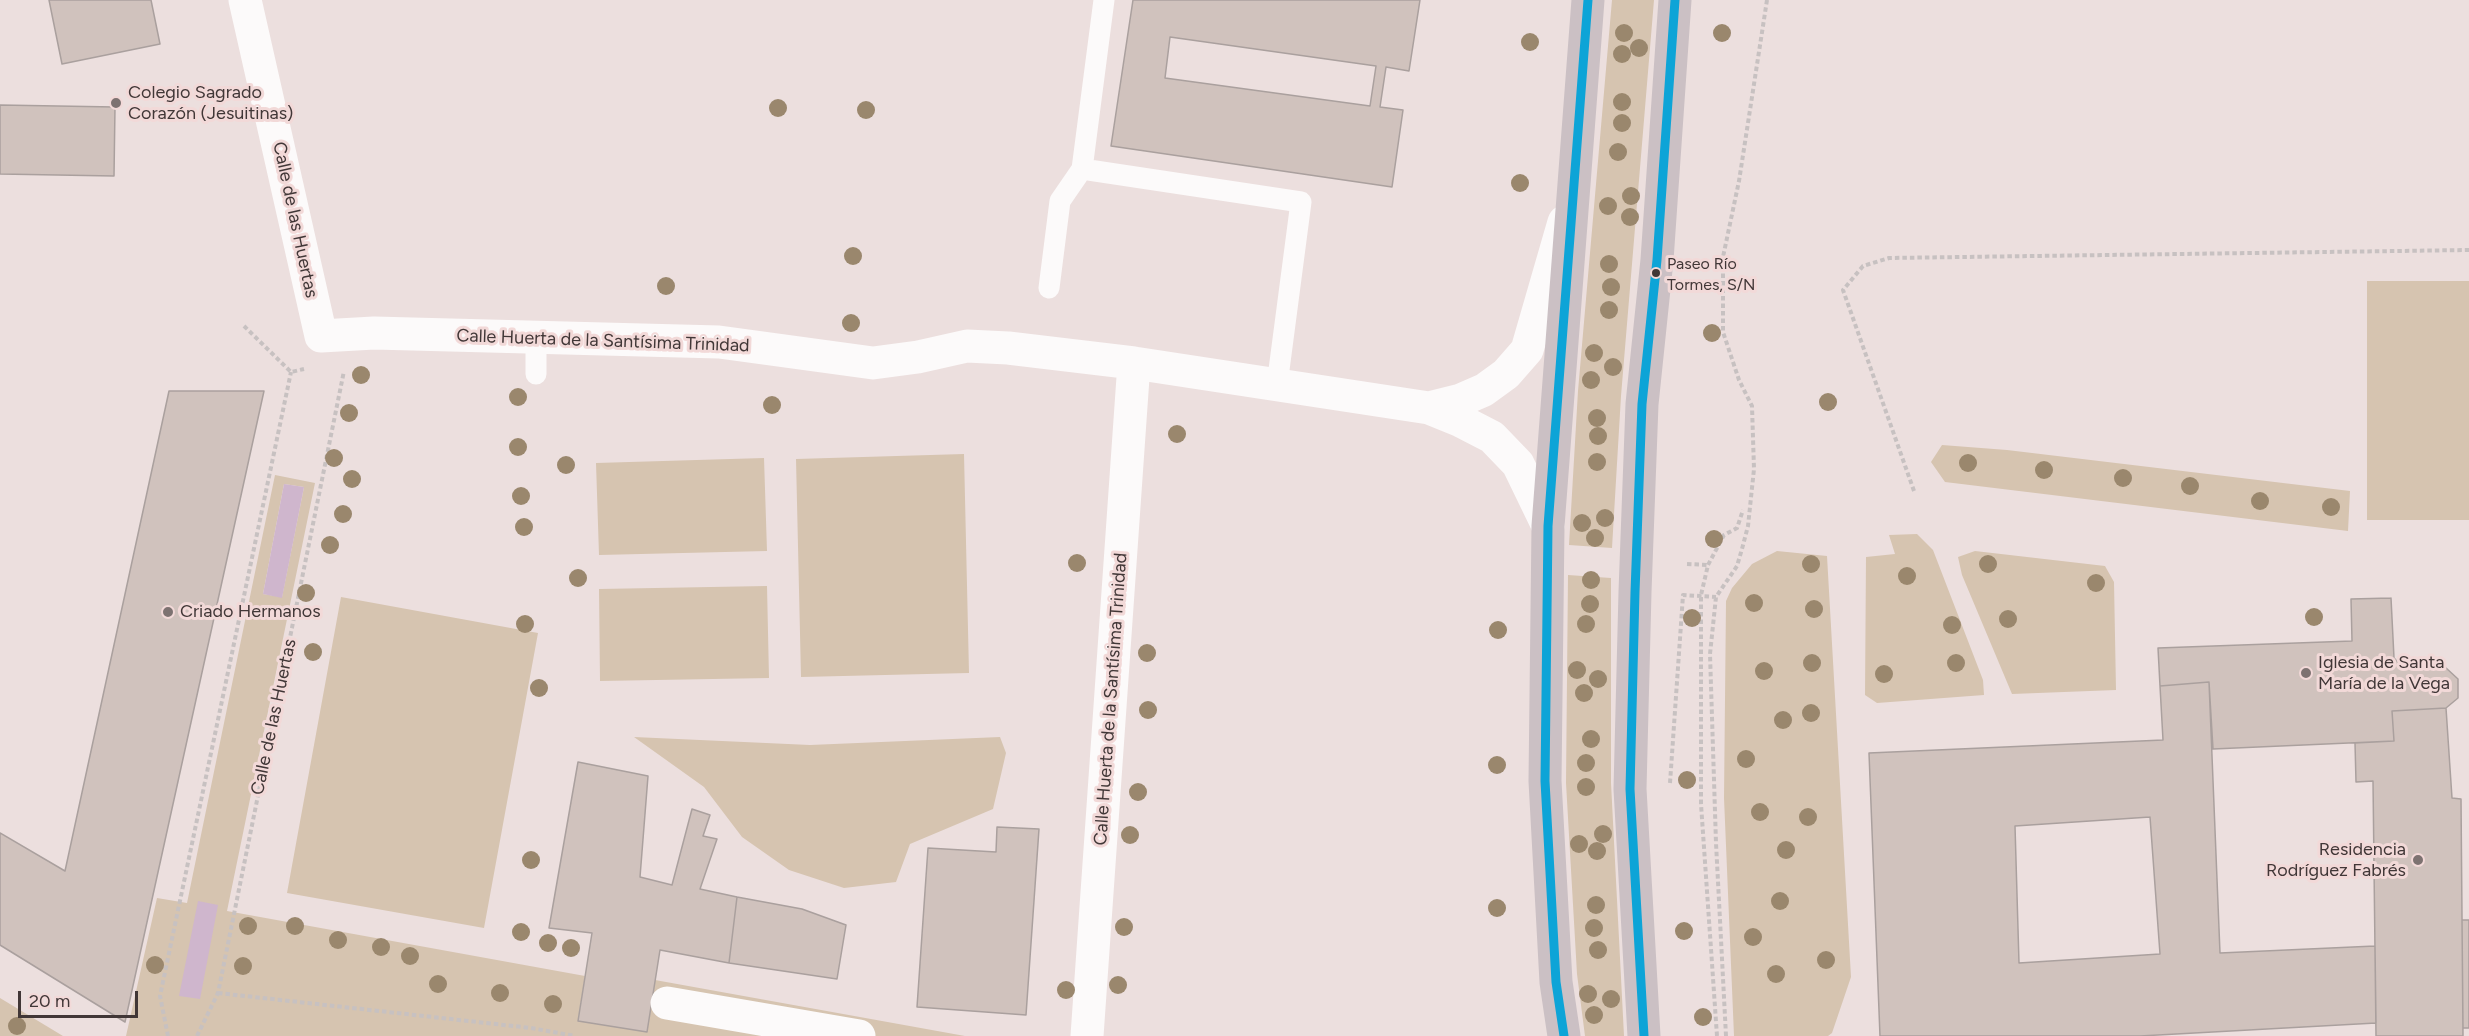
<!DOCTYPE html>
<html>
<head>
<meta charset="utf-8">
<style>
  body { margin:0 }
  #map { position:relative; width:2469px; height:1036px; overflow:hidden; background:#ecdfde; font-family:Figtree,sans-serif }
  canvas { display:block }
  .scale { position:absolute; left:18px; top:991px; width:120px; height:27px; box-sizing:border-box; border:3px solid #413737; border-top:0; padding-left:8px; font-size:18px; line-height:21px; white-space:nowrap; color:#413737; -webkit-text-stroke:4px #f2d9d8; paint-order:stroke }
</style>
</head>
<body>
<div id="map">
<canvas width="2469" height="1036"></canvas>
<div class="scale">20 m</div>
</div>
<script>
const context = document.querySelector('canvas').getContext('2d');
context.lineJoin = 'round';
function paint(path, color) { context.fillStyle = color; context.fill(path, 'evenodd'); }
const shape = rows => new Path2D(rows.map(r => 'M' + r).join(''));
function trace(path, color, width, dash) { context.strokeStyle = color; context.lineWidth = width; context.lineCap = dash ? 'butt' : 'round'; context.setLineDash(dash || []); context.stroke(path); }
function drawText(font, color, halo, rows, align = 'center') {
  context.font = font + ' Figtree,sans-serif'; context.lineWidth = 6; context.setLineDash([]); context.textBaseline = 'middle'; context.strokeStyle = halo; context.fillStyle = color; for (const [text, x, y, turn = 0] of rows) {
    context.save(); context.translate(x, y); context.rotate((+turn || 0) * Math.PI / 180); context.textAlign = isNaN(turn) ? turn : align; if (halo) context.strokeText(text, 0, 0); context.fillText(text, 0, 0); context.restore();
  }
}
const green = shape([
  [1612,0,1654,0,1621,396,1612,548,1569,545,1578,391],
  [2367,281,2469,281,2469,520,2367,520],
  [1942,445,2007,450,2350,491,2348,531,1945,482,1931,462],
  [964,454,969,673,801,677,796,459],
  [764,458,767,551,599,555,596,463],
  [275,475,315,483,227,911,585,976,578,1021,655,980,965,1036,126,1036,157,898,187,903],
  [284,484,304,487,282,597,263,594],
  [1917,534,1933,550,1983,680,1984,695,1877,703,1865,695,1866,557,1895,554,1889,535],
  [1777,551,1827,556,1851,977,1832,1033,1828,1036,1734,1036,1724,798,1726,601,1732,588,1752,564],
  [1975,551,2105,566,2114,582,2116,690,2012,694,1962,575,1958,557],
  [1568,575,1611,578,1611,783,1624,1036,1585,1036,1577,974,1566,783],
  [767,586,769,678,600,681,599,589],
  [341,597,538,633,484,928,287,893],
  [634,737,810,745,1000,737,1006,753,993,809,910,844,896,882,844,888,789,870,742,837,704,787],
  [0,998,63,1036,0,1036]
]);
const water = shape([
  [284,484,304,487,282,598,263,594],
  [198,901,218,905,200,999,179,996]
]);
const building = shape([
  [49,0,151,0,160,44,62,64,49,0],
  [1133,0,1420,0,1409,71,1386,67,1380,107,1403,110,1392,187,1111,146,1133,0],
  [1170,37,1376,66,1370,106,1165,78,1170,37],
  [0,105,115,107,114,176,0,174,0,105],
  [169,391,264,391,125,1022,0,945,0,833,65,871,169,391],
  [2391,598,2394,658,2402,666,2445,667,2458,679,2458,698,2446,708,2392,711,2394,741,2213,749,2209,682,2160,686,2158,648,2352,641,2351,599,2391,598],
  [2209,682,2220,953,2375,946,2376,1023,2140,1036,1880,1036,1869,753,2163,740,2160,686,2209,682],
  [2150,817,2160,954,2019,963,2015,826,2150,817],
  [2446,708,2452,798,2461,799,2463,1036,2376,1036,2373,781,2356,782,2355,743,2394,741,2392,711,2446,708],
  [578,762,648,776,640,877,672,885,692,809,710,815,703,836,717,839,700,889,737,897,729,963,660,950,647,1032,578,1021,592,933,549,928,578,762],
  [997,827,1039,829,1026,1015,917,1007,928,848,996,852,997,827],
  [737,897,802,909,846,925,837,979,729,963,737,897],
  [2462,920,2469,920,2469,1028,2463,1028,2462,920]
]);
const path = shape([
  [244,326,291,372,304,369],
  [1914,491,1843,290,1863,266,1889,258,2469,250],
  [1687,564,1708,565],
  [1670,783,1683,595,1716,597],
  [218,993,531,1028,575,1036],
  [168,1036,160,996,291,372],
  [197,1036,218,993,344,371],
  [1717,1036,1701,804,1701,595,1708,565,1724,535,1737,528,1743,510],
  [1726,1036,1716,843,1710,654,1716,597,1737,566,1742,549,1748,526,1754,469,1752,406,1739,380,1723,332,1723,257,1739,181,1767,0]
]);
const service = shape([
  [1104,0,1082,169,1301,202,1277,385],
  [1049,288,1060,201,1082,169],
  [536,374,536,336]
]);
const minor = shape([
  [245,0,321,336,374,333,719,342,873,363,918,357,967,346,1008,348,1134,363,1429,408,1461,421,1492,437,1518,464,1548,526],
  [1429,408,1461,400,1484,390,1506,374,1527,350,1564,222],
  [667,1003,859,1036],
  [1087,1036,1134,363]
]);
const trunk = shape([
  [1564,1036,1556,982,1545,781,1548,526,1588,0],
  [1644,1036,1630,789,1635,592,1642,404,1657,260,1675,0]
]);
const bus1 = shape([
  [1564,1036,1556,982,1545,781,1548,526,1588,0],
  [1644,1036,1630,789,1635,592,1642,404,1657,260,1675,0]
]);
const trees = [
  [1624,33],
  [1722,33],
  [1530,42],
  [1639,48],
  [1622,54],
  [1622,102],
  [778,108],
  [866,110],
  [1622,123],
  [1618,152],
  [1520,183],
  [1631,196],
  [1608,206],
  [1630,217],
  [853,256],
  [1609,264],
  [666,286],
  [1611,287],
  [1609,310],
  [851,323],
  [1712,333],
  [1594,353],
  [1613,367],
  [361,375],
  [1591,380],
  [518,397],
  [1828,402],
  [772,405],
  [349,413],
  [1597,418],
  [1177,434],
  [1598,436],
  [518,447],
  [334,458],
  [1597,462],
  [1968,463],
  [566,465],
  [2044,470],
  [2123,478],
  [352,479],
  [2190,486],
  [521,496],
  [2260,501],
  [2331,507],
  [343,514],
  [1605,518],
  [1582,523],
  [524,527],
  [1595,538],
  [1714,539],
  [330,545],
  [1077,563],
  [1811,564],
  [1988,564],
  [1907,576],
  [578,578],
  [1591,580],
  [2096,583],
  [306,593],
  [1754,603],
  [1590,604],
  [1814,609],
  [2314,617],
  [1692,618],
  [2008,619],
  [525,624],
  [1586,624],
  [1952,625],
  [1498,630],
  [313,652],
  [1147,653],
  [1812,663],
  [1956,663],
  [1577,670],
  [1764,671],
  [1884,674],
  [1598,679],
  [539,688],
  [1584,693],
  [1148,710],
  [1811,713],
  [1783,720],
  [1591,739],
  [1746,759],
  [1586,763],
  [1497,765],
  [1687,780],
  [1586,787],
  [1138,792],
  [1760,812],
  [1808,817],
  [1603,834],
  [1130,835],
  [1579,844],
  [1786,850],
  [1597,851],
  [531,860],
  [1780,901],
  [1596,905],
  [1497,908],
  [248,926],
  [295,926],
  [1124,927],
  [1594,928],
  [1684,931],
  [521,932],
  [1753,937],
  [338,940],
  [548,943],
  [381,947],
  [571,948],
  [1598,950],
  [410,956],
  [1826,960],
  [155,965],
  [243,966],
  [1776,974],
  [438,984],
  [1118,985],
  [1066,990],
  [500,993],
  [1588,994],
  [1611,999],
  [553,1004],
  [1594,1015],
  [1703,1017],
  [17,1026]
];
const markers = [
  [116,103,6,"#7d7271"],
  [1656,273,5,"#413737"],
  [168,612,6,"#7d7271"],
  [2306,673,6,"#7d7271"],
  [2418,860,6,"#7d7271"]
];
const busNames = [
  ["Paseo Río",1667,264],
  ["Tormes, S/N",1667,285]
];
const poiNames = [
  ["Colegio Sagrado",128,93],
  ["Corazón (Jesuitinas)",128,114],
  ["Criado Hermanos",180,612],
  ["Iglesia de Santa",2318,663],
  ["María de la Vega",2318,684],
  ["Residencia",2406,850,"right"],
  ["Rodríguez Fabrés",2406,871,"right"]
];
const streetNames = [
  ["Calle de las Huertas",295,220,78],
  ["Calle Huerta de la Santísima Trinidad",603,341,2],
  ["Calle Huerta de la Santísima Trinidad",1111,699,-86],
  ["Calle de las Huertas",274,717,-78]
];
paint(green, '#d6c4b0');
paint(water, '#cfb6cd');
paint(building, '#d0c2bd');
trace(building, '#aaa09e', 1.5);
trace(path, '#c7c1c1', 4, [4.5, 3]);
trace(service, '#fcfafa', 21);
trace(minor, '#fcfafa', 33);
trace(trunk, '#cbc0c4', 33);
trace(bus1, '#0da4d7', 9);
context.fillStyle = '#9a876d';
for (const [x, y] of trees) { context.beginPath(); context.arc(x, y, 9, 0, 2 * Math.PI); context.fill(); }
for (const [x, y, r, color] of markers) { const dot = new Path2D(); dot.arc(x, y, r, 0, 2 * Math.PI); context.fillStyle = color; context.fill(dot); trace(dot, '#f2d9d8', 2); }
drawText('16px', '#413737', '#f2d9d8', busNames, 'left');
drawText('18px', '#413737', '#f2d9d8', poiNames, 'left');
drawText('18px', '#413737', '#f2d9d8', streetNames);
</script>
</body>
</html>
